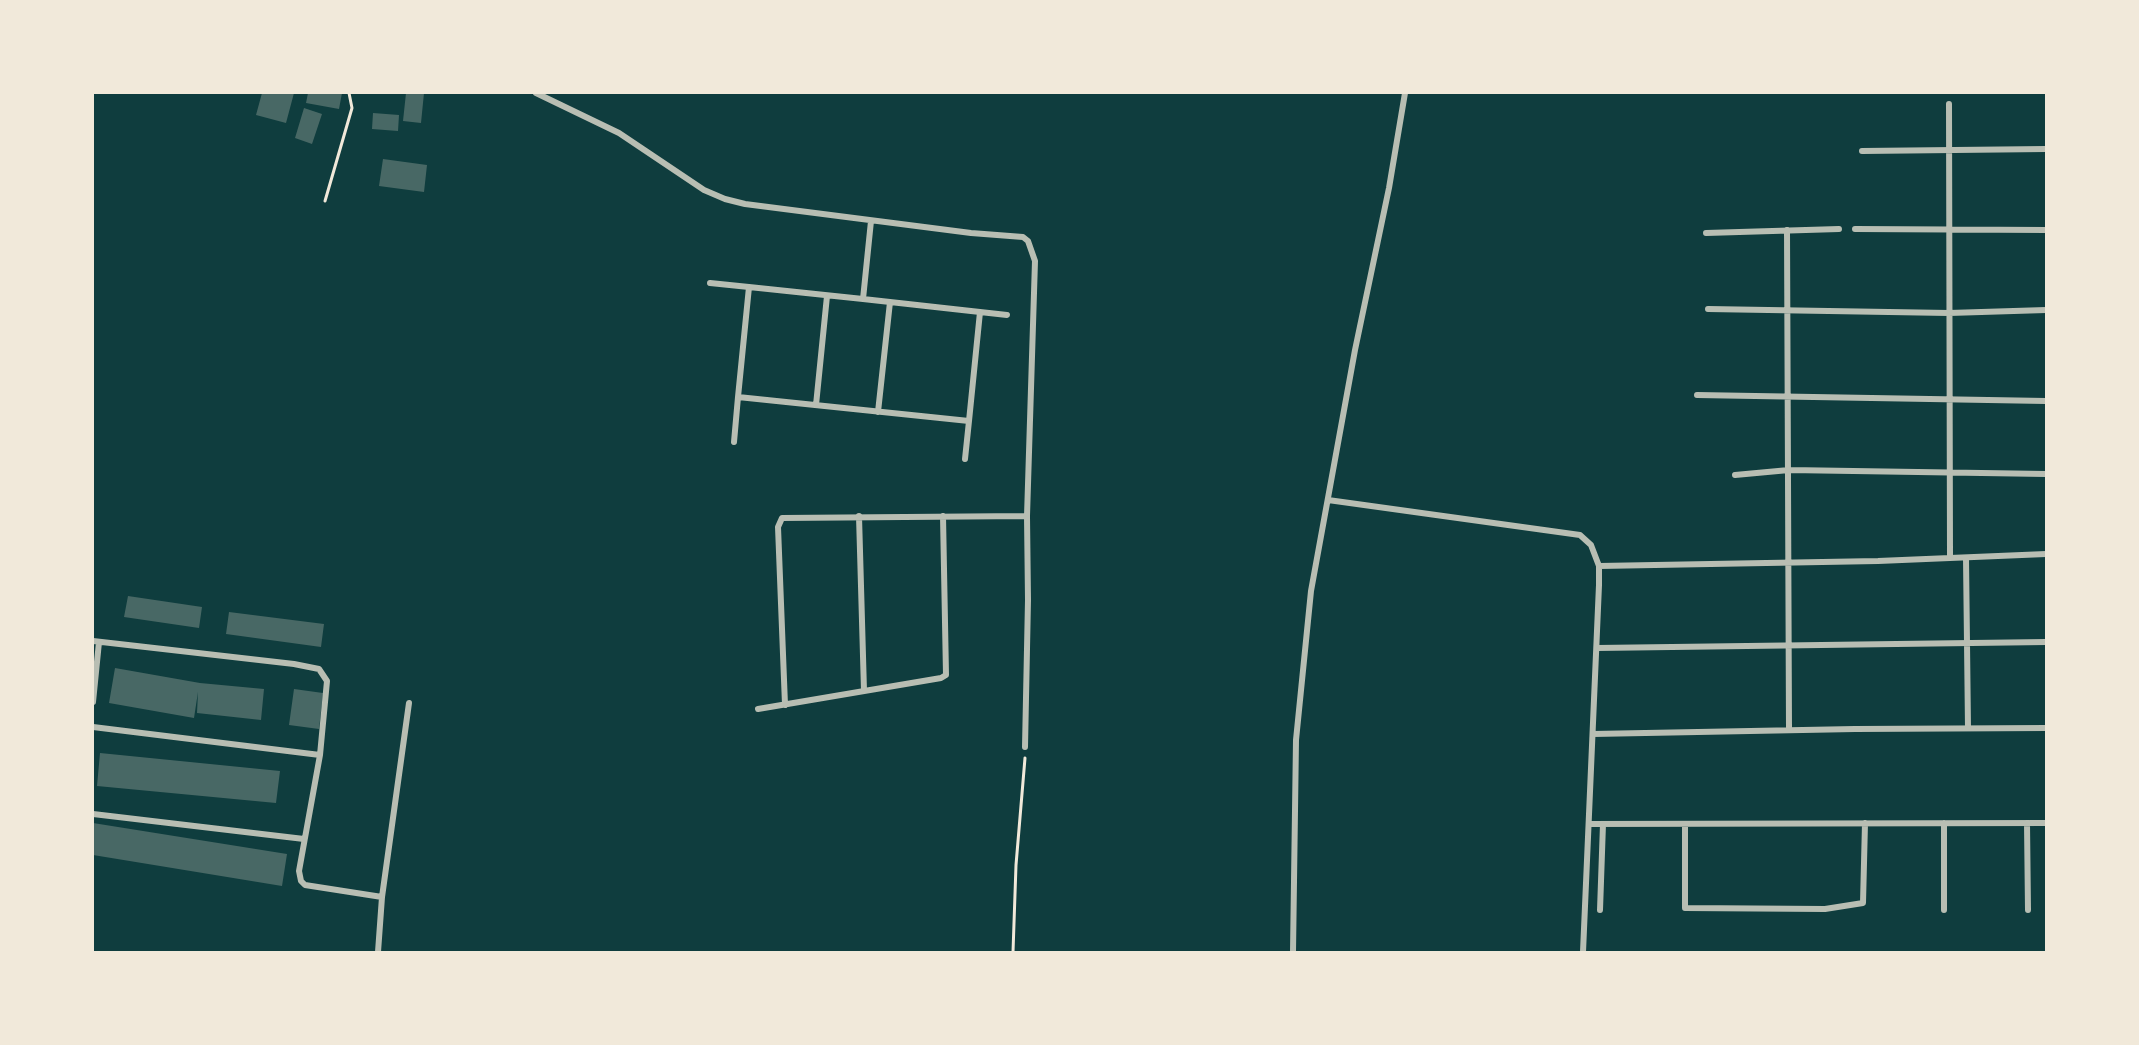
<!DOCTYPE html>
<html>
<head>
<meta charset="utf-8">
<style>
  body { margin:0 }
  #map { position:relative; width:2139px; height:1045px; overflow:hidden; background:#0f3d3e; font-family:Arial,sans-serif }
  canvas { display:block }
  .frame { position:absolute; inset:0; border:94px solid #f1e9da; pointer-events:none }
</style>
</head>
<body>
<div id="map">
<canvas width="2139" height="1045"></canvas>
<div class="frame"></div>
</div>
<script>
const context = document.querySelector('canvas').getContext('2d');
context.lineJoin = 'round';
function paint(path, color) { context.fillStyle = color; context.fill(path, 'evenodd'); }
const shape = rows => new Path2D(rows.map(r => 'M' + r).join(''));
function trace(path, color, width, dash) { context.strokeStyle = color; context.lineWidth = width; context.lineCap = dash ? 'butt' : 'round'; context.setLineDash(dash || []); context.stroke(path); }
const building = shape([
  [262,93,294,93,286,123,256,115],
  [308,93,342,93,339,109,306,103],
  [406,93,424,93,421,123,403,121],
  [304,108,322,114,312,144,295,138],
  [373,113,399,115,398,131,372,129],
  [383,159,427,165,424,192,379,186],
  [128,596,202,607,199,628,124,617],
  [229,612,324,624,321,647,226,634],
  [115,668,200,683,264,689,261,720,197,713,198,692,194,718,109,703],
  [294,689,323,693,319,729,289,725],
  [100,753,280,771,276,803,97,786],
  [93,823,287,854,282,886,93,855]
]);
const path = shape([
  [325,201,352,108,349,93],
  [1013,952,1016,865,1025,758]
]);
const minor = shape([
  [536,93,619,133,704,190,725,199,745,204,971,233,1023,237,1028,241,1035,261,1027,516,1028,600,1025,747],
  [1949,104,1950,558],
  [1862,151,2046,149],
  [871,221,863,299,749,287,738,397,969,421,980,312,890,302],
  [1855,229,2046,230],
  [1787,230,1789,730],
  [1706,233,1839,229],
  [710,283,749,287],
  [863,299,890,302,878,412],
  [1708,309,1949,313,2046,310],
  [980,312,1007,315],
  [1697,395,2046,401],
  [816,405,827,296],
  [734,442,738,397],
  [965,459,969,421],
  [1735,475,1789,470,2046,474],
  [1328,500,1580,535,1591,545,1599,566,1599,585,1583,952],
  [859,516,864,691],
  [1966,558,1968,728],
  [1599,566,1878,561,2046,554],
  [93,641,294,664,319,669,327,681,320,755,299,871,301,881,305,885,382,897],
  [1597,648,2046,642],
  [93,702,99,642],
  [785,705,778,527,782,518,1027,516],
  [758,709,941,678,946,675,943,516],
  [93,727,320,755],
  [1593,734,1855,729,2046,728],
  [93,814,304,839],
  [1944,823,1944,910],
  [2027,823,2028,910],
  [1589,824,2046,823],
  [1685,824,1685,908,1825,909,1863,903,1865,823],
  [1600,910,1603,824],
  [378,952,382,897,409,703],
  [1293,952,1296,740,1311,591,1355,350,1389,188,1405,93]
]);
paint(building, '#486865');
trace(path, '#f1e9da', 3);
trace(minor, '#b8beb3', 6);
</script>
</body>
</html>
